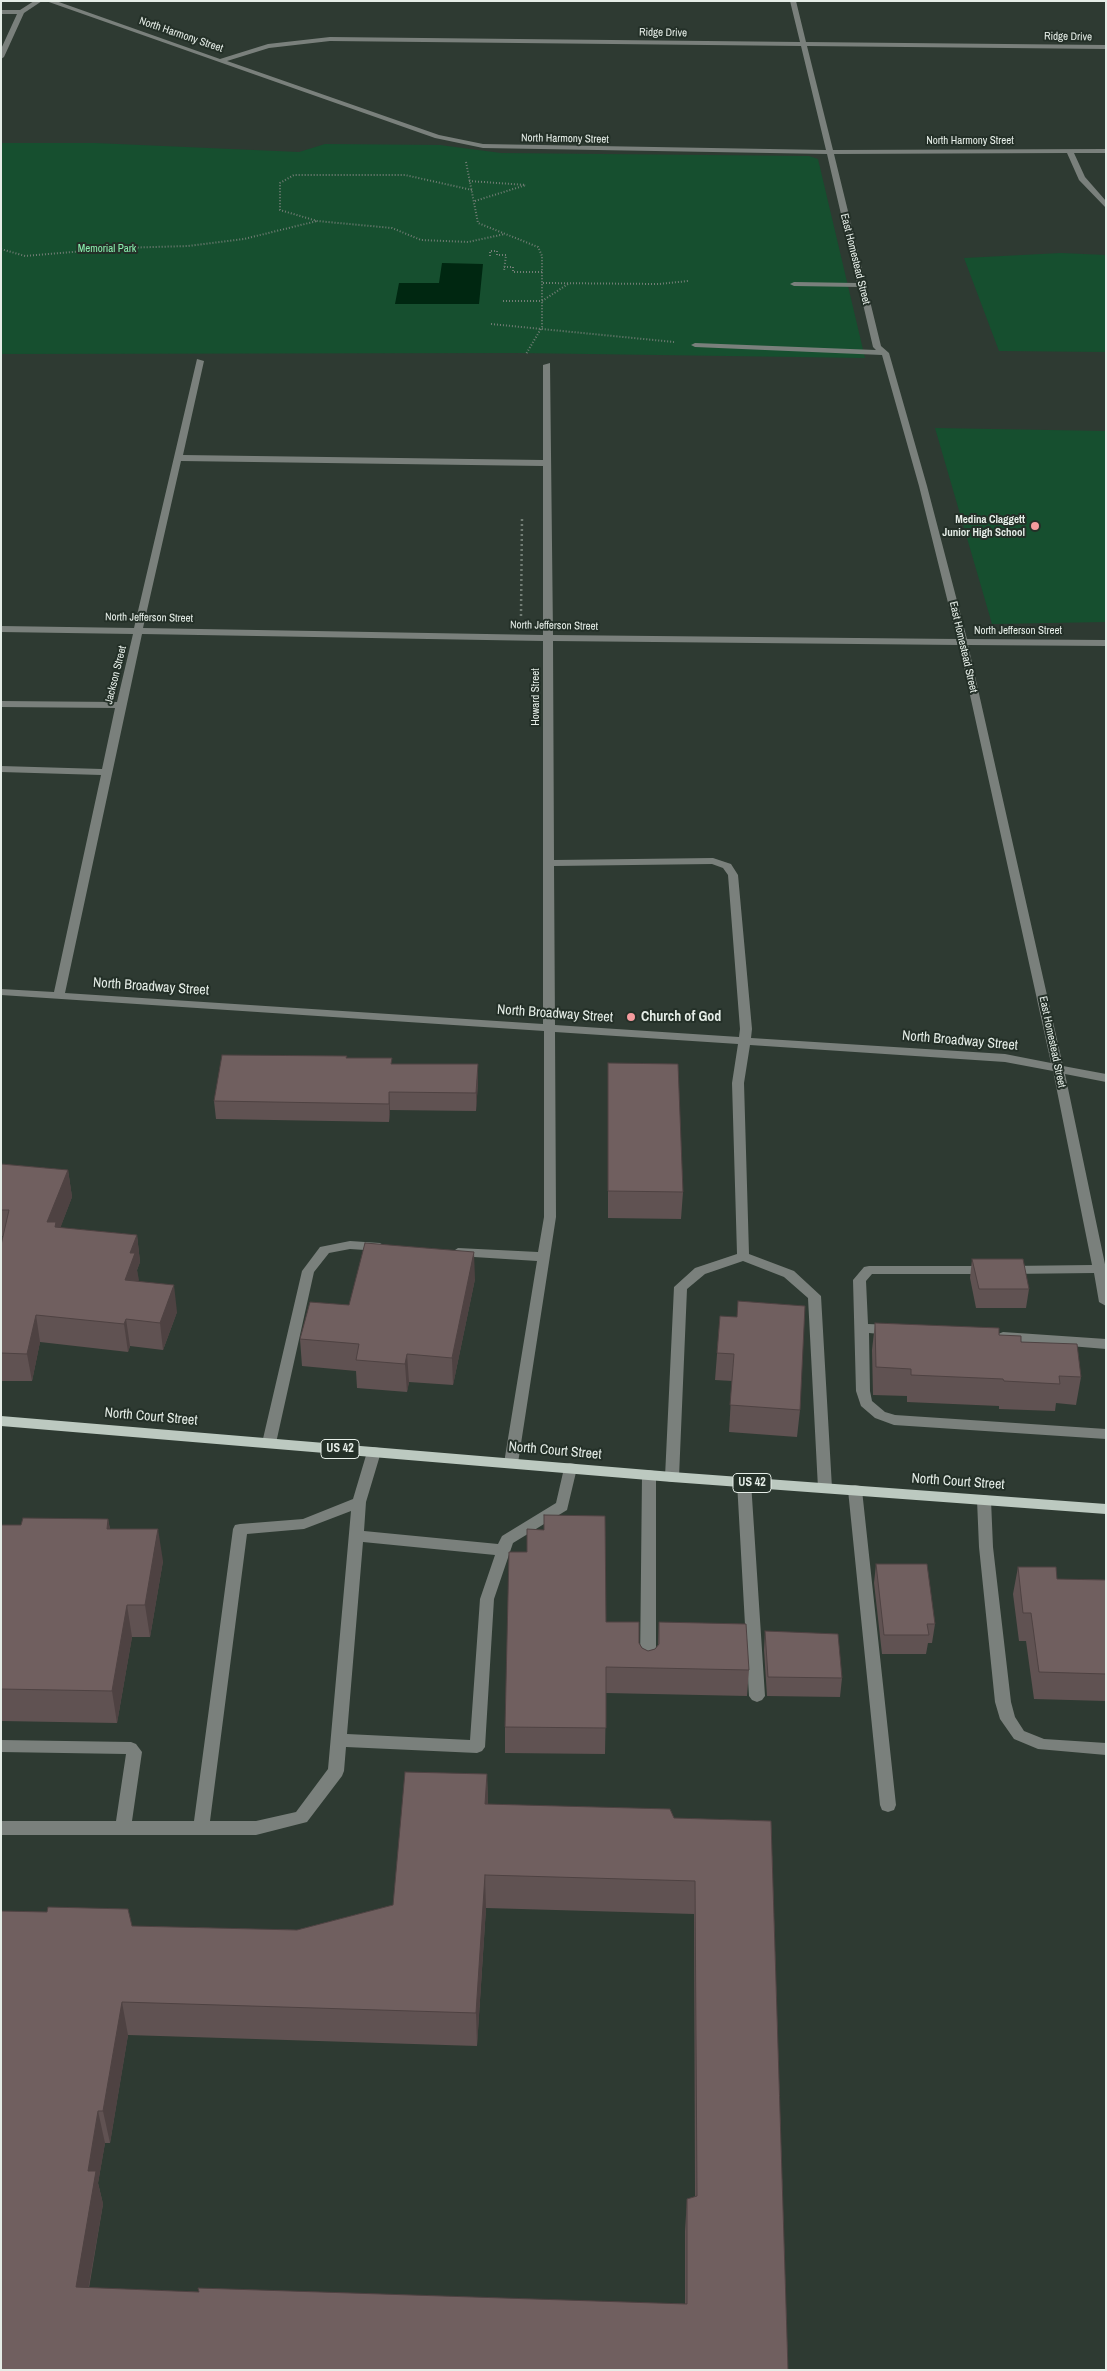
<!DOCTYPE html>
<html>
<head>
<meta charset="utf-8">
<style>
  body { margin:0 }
  #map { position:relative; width:1107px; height:2371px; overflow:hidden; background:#2e3a32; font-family:"Archivo Narrow",sans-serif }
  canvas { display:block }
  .frame { position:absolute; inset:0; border:2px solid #e5ede7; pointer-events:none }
</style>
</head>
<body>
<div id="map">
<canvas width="1107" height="2371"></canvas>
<div class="frame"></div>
</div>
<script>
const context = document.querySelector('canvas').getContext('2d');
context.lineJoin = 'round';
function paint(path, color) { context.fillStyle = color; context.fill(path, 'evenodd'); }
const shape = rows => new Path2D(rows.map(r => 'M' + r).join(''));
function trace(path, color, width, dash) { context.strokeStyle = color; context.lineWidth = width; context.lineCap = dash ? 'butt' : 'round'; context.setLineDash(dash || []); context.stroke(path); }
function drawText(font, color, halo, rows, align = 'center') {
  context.font = font + ' "Archivo Narrow",sans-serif'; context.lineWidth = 4; context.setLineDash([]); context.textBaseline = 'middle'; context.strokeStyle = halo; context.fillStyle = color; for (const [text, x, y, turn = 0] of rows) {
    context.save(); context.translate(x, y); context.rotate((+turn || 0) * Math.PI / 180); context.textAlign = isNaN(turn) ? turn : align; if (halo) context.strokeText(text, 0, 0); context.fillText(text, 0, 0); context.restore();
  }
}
const green = shape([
  [1,143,95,143,299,152,325,144,440,145,501,153,809,156,818,159,865,358,519,353,1,354],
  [1061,253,1106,255,1106,352,999,351,964,258],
  [935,428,1106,431,1106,622,992,624]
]);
const water = shape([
  [442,263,483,264,479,304,395,304,399,283,439,283]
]);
const pathFar1 = shape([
  [466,162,478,223,538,247,542,256,542,327,526,354],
  [469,181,526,185],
  [472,190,405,175,294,175,280,183,280,210,317,221,392,228,421,240,468,242,505,234],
  [475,201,526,185],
  [1,249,25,256,120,248,188,246,244,239,317,221],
  [490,256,490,251,497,251,497,255,506,255,504,271],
  [504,267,513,267,513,272,542,272],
  [543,283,659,284,688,281],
  [503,301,542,301,568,284],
  [491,324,674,342]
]);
const path = shape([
  [521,616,522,518]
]);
const minor = shape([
  [34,1,42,1,24,13,4,57,1,59,1,49,17,14,1,14,1,10,20,10,34,1],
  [46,1,56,1,220,59,268,44,330,37,800,42,790,1,796,1,806,42,1106,45,1106,49,807,46,833,150,1106,149,1106,153,1074,153,1085,177,1106,201,1106,208,1079,180,1067,153,834,154,881,346,889,353,927,486,967,639,1106,640,1106,646,968,645,1063,1066,1106,1074,1106,1082,1065,1074,1106,1269,1106,1306,1099,1302,1094,1273,1009,1274,1003,1270,1009,1266,1092,1265,1053,1071,1005,1062,750,1045,744,1083,749,1254,794,1271,821,1296,832,1488,830,1492,820,1492,818,1488,808,1298,784,1277,743,1261,705,1274,687,1289,679,1477,677,1481,672,1482,667,1481,665,1477,674,1287,695,1268,737,1254,732,1083,738,1044,555,1032,556,1217,518,1463,516,1467,511,1468,506,1467,504,1463,537,1261,458,1256,452,1252,458,1248,538,1252,544,1217,544,1031,1,995,1,989,54,992,101,775,1,772,1,766,102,769,115,708,1,707,1,701,117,702,133,634,1,632,1,626,134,628,197,359,204,361,183,455,543,460,543,365,550,363,553,635,957,639,919,486,882,355,695,347,691,345,695,343,876,350,873,347,859,287,794,286,790,284,794,282,857,283,827,154,483,148,435,138,46,1],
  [330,41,801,46,826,150,483,144,439,135,227,61,269,48,330,41],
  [181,461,543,466,543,635,143,628,181,461],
  [142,634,543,641,543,1024,65,993,142,634],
  [553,641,959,645,1051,1063,1005,1054,751,1038,752,1029,738,875,731,864,713,858,554,860,553,641],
  [712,864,723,868,728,875,740,1029,739,1037,555,1025,554,866,712,864],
  [350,1241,380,1243,386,1247,380,1251,350,1249,329,1253,314,1272,276,1443,274,1447,264,1447,262,1443,302,1271,320,1247,350,1241],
  [869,1266,986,1266,992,1270,986,1274,872,1274,866,1281,868,1324,891,1325,896,1327,898,1330,896,1333,891,1335,869,1333,870,1391,872,1401,885,1412,895,1415,1106,1429,1106,1439,894,1425,875,1418,861,1406,856,1391,853,1280,864,1267,869,1266],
  [1003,1332,1106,1339,1106,1349,998,1340,996,1337,998,1334,1003,1332],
  [374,1447,379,1448,381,1452,366,1502,364,1531,498,1544,502,1536,556,1503,565,1464,570,1463,575,1464,577,1468,567,1510,513,1543,494,1599,485,1747,482,1751,477,1753,346,1747,344,1771,342,1776,307,1822,256,1835,1,1835,1,1821,116,1821,126,1754,1,1752,1,1740,131,1742,136,1744,142,1752,132,1821,194,1821,233,1529,235,1525,240,1524,303,1519,353,1499,367,1452,369,1448,374,1447],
  [351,1511,328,1769,296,1812,256,1821,210,1821,247,1534,304,1529,351,1511],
  [363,1542,495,1555,480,1599,470,1740,347,1734,363,1542],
  [649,1470,654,1471,656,1475,656,1666,653,1670,648,1672,643,1670,640,1666,642,1475,644,1471,649,1470],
  [744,1477,749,1478,751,1482,765,1696,762,1700,757,1702,752,1700,749,1696,737,1482,739,1478,744,1477],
  [855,1485,860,1486,862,1490,896,1805,894,1810,888,1812,882,1810,880,1805,848,1490,850,1486,855,1485],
  [984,1495,989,1496,991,1500,993,1547,1011,1702,1015,1717,1024,1731,1044,1739,1106,1743,1106,1755,1038,1749,1014,1739,1000,1719,995,1702,979,1547,977,1500,979,1496,984,1495]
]);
const major = shape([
  [1,1416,672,1472,1106,1504,1106,1514,672,1482,1,1426,1,1416]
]);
const wall = shape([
  [347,1058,392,1064,478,1082,476,1111,390,1110,389,1122,216,1119,214,1101],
  [608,1063,683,1192,681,1219,608,1218],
  [1,1164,68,1170,72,1197,60,1228,137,1235,140,1262,137,1270,138,1281,177,1312,163,1350,130,1346,128,1352,40,1342,32,1381,1,1381,1,1245,3,1236,1,1236],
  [972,1259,1029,1289,1026,1308,976,1308,970,1278],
  [475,1279,453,1385,409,1382,407,1392,357,1388,356,1371,302,1366,300,1339,349,1305],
  [720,1316,800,1410,797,1437,729,1432,732,1381,715,1380],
  [875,1323,999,1335,1021,1342,1081,1377,1076,1405,1056,1403,1055,1411,999,1409,999,1406,907,1402,907,1396,873,1395,872,1350],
  [108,1519,110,1529,163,1561,150,1637,132,1637,117,1723,1,1721,1,1525,21,1525],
  [876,1564,935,1624,932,1643,928,1643,926,1654,882,1654,874,1583],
  [1018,1567,1057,1579,1106,1580,1106,1701,1034,1699,1026,1641,1019,1641,1013,1594],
  [606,1622,639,1643,642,1648,648,1651,655,1649,658,1645,659,1622,749,1670,747,1696,606,1693,605,1754,505,1753,505,1727],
  [765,1631,842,1678,840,1697,767,1696,764,1650],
  [487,1774,488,1804,674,1818,771,1821,788,2370,1,2370,132,1926,297,1930,393,1905],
  [486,1908,694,1914,695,2197,687,2199,685,2231,685,2304,199,2292,89,2288,103,2204,98,2183,105,2143,110,2143,128,2035,477,2046]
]);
const shadedWall = shape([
  [478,1064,478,1082,476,1111,476,1093],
  [389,1092,390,1110,389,1122],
  [68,1170,72,1197,58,1234,47,1222],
  [137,1235,140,1262,137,1270,139,1280,129,1307,125,1280,130,1253],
  [474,1252,475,1279,453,1385,452,1358],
  [174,1285,177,1312,163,1350,160,1323],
  [36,1315,40,1342,32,1381,27,1354],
  [126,1319,130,1346,128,1352,124,1324],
  [407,1354,409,1382,407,1392,405,1364],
  [108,1519,114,1551,107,1529],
  [158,1529,163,1561,150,1637,145,1605],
  [127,1605,132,1637,117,1723,112,1691],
  [487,1774,488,1808,485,1804],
  [485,1875,486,1908,477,2046,476,2013],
  [122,2002,128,2035,110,2143,103,2111],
  [98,2111,105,2143,98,2183,103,2204,83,2319,76,2287,88,2171]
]);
const building = shape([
  [222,1055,347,1056,346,1058,392,1058,391,1064,478,1064,476,1093,389,1092,389,1104,214,1101,222,1055],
  [608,1063,678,1064,683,1192,608,1191,608,1063],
  [1,1164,68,1170,47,1222,56,1222,55,1227,137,1235,130,1253,135,1253,125,1280,174,1285,160,1323,126,1319,124,1324,36,1315,27,1354,1,1353,1,1245,9,1210,1,1210,1,1164],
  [365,1243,474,1252,452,1358,407,1354,405,1364,356,1360,359,1344,300,1339,310,1302,349,1305,365,1243],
  [972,1259,1023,1259,1029,1289,979,1289,972,1259],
  [738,1301,805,1306,800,1410,730,1405,734,1354,717,1353,720,1316,737,1317,738,1301],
  [875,1323,999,1328,999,1335,1021,1336,1021,1342,1077,1344,1081,1377,1059,1376,1060,1384,1004,1381,1003,1379,911,1375,911,1369,876,1367,875,1323],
  [544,1515,605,1516,606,1622,639,1622,639,1643,642,1648,648,1651,655,1649,659,1644,659,1622,746,1624,749,1670,606,1667,606,1728,505,1727,509,1552,527,1552,527,1529,544,1530,544,1515],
  [23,1518,108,1519,107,1529,158,1529,145,1605,127,1605,112,1691,1,1689,1,1525,21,1525,23,1518],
  [876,1564,927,1564,935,1624,927,1624,929,1635,884,1635,876,1564],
  [1018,1567,1056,1567,1057,1579,1106,1580,1106,1674,1039,1672,1031,1613,1023,1613,1018,1567],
  [765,1631,838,1634,842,1678,768,1677,765,1631],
  [405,1772,487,1774,485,1804,670,1809,674,1818,771,1821,788,2370,1,2370,1,1911,47,1912,48,1907,128,1909,132,1926,297,1930,393,1905,405,1772],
  [485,1875,695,1881,697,2196,687,2199,687,2304,198,2288,199,2292,76,2287,96,2171,88,2171,98,2111,103,2111,122,2002,476,2013,485,1875]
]);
const markers = [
  [1035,526,5,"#f59b9e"],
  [631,1017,5,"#f59b9e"]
];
const farStreetnames = [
  ["Ridge Drive",663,33,1],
  ["North Harmony Street",181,35,19],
  ["Ridge Drive",1068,37,1],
  ["North Harmony Street",565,139,1],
  ["North Harmony Street",970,141],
  ["East Homestead Street",855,259,76],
  ["North Jefferson Street",149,618,1],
  ["North Jefferson Street",554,626,1],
  ["North Jefferson Street",1018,631],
  ["East Homestead Street",963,647,77],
  ["Jackson Street",116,675,-76],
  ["Howard Street",536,697,-90],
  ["East Homestead Street",1052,1042,78]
];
const farParknames = [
  ["Memorial Park",107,249]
];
const farPoinames = [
  ["Medina Claggett",1025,520],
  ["Junior High School",1025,533]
];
const shields = [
  [340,1449,38],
  [752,1483,38]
];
const shieldNames = [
  ["US 42",340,1449],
  ["US 42",752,1483]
];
const streetNames = [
  ["North Broadway Street",151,987,4],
  ["North Broadway Street",555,1014,4],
  ["North Broadway Street",960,1041,5],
  ["North Court Street",151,1417,5],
  ["North Court Street",555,1451,5],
  ["North Court Street",958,1482,4]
];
const poiNames = [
  ["Church of God",641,1017]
];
paint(green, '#164f2f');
paint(water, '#002711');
trace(pathFar1, '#727d75', 2, [1, 2]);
trace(path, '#727d75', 2.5, [2, 3]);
paint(minor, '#7a807c');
paint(major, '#bcc9c0');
paint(wall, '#605252');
paint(shadedWall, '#4e4242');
paint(building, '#705f5f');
trace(building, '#4e4242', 1);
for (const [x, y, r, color] of markers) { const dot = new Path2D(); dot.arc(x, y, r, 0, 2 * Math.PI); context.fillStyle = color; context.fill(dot); trace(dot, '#243028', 2); }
drawText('11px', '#e5ede7', '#243028', farStreetnames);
drawText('11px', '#89edad', '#243028', farParknames);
drawText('bold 11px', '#e5ede7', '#243028', farPoinames, 'right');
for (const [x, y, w] of shields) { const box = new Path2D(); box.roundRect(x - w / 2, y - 9.5, w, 19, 4); context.fillStyle = '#243028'; context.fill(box); trace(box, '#e5ede7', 1); }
drawText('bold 12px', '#e5ede7', null, shieldNames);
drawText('14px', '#e5ede7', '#243028', streetNames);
drawText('bold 14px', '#e5ede7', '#243028', poiNames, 'left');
</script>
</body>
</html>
